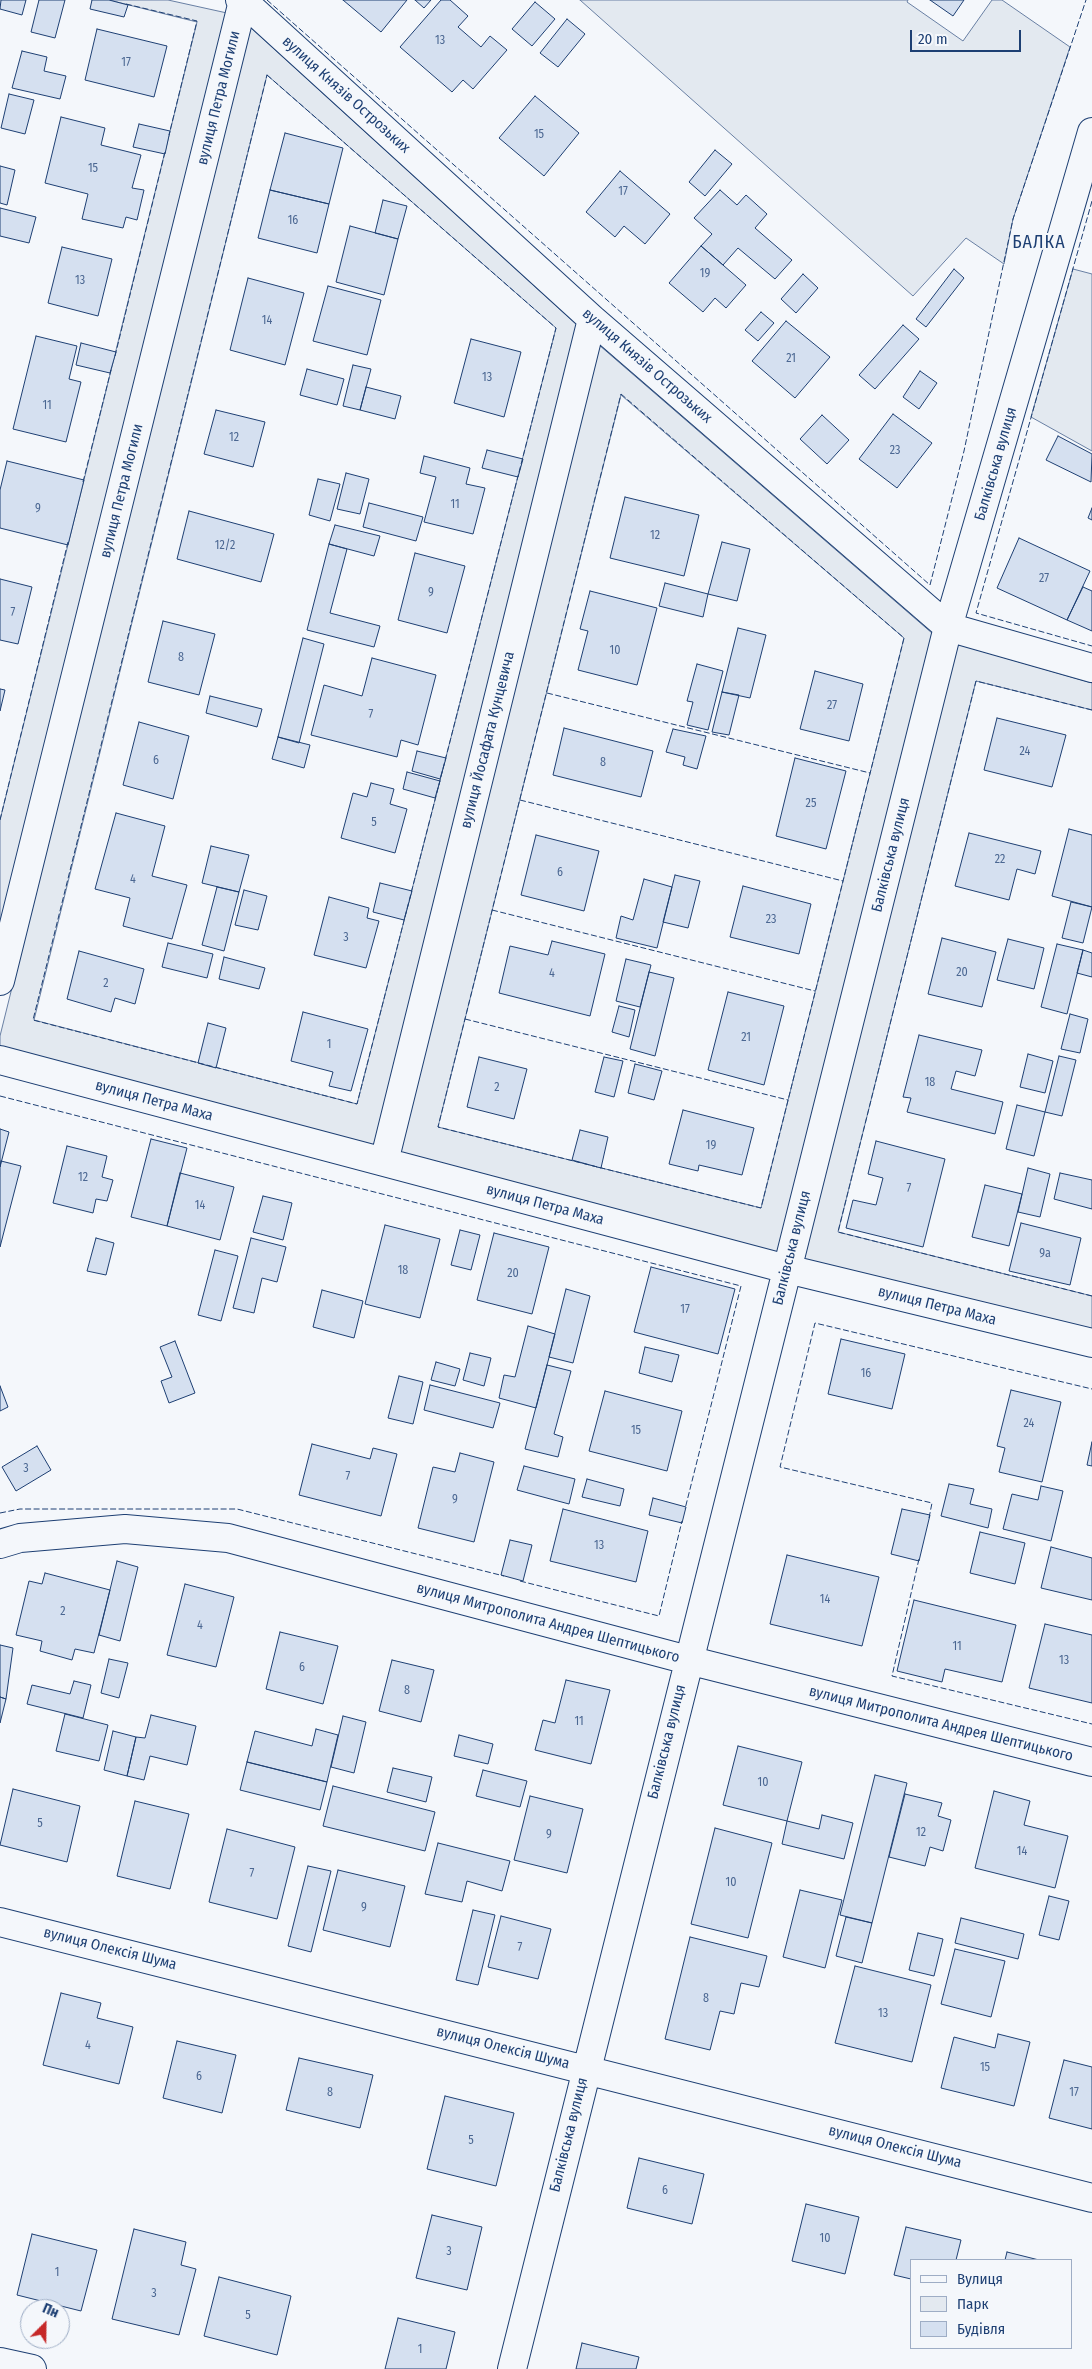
<!DOCTYPE html>
<html>
<head>
<meta charset="utf-8">
<style>
  body { margin:0 }
  #map { position:relative; width:1092px; height:2369px; overflow:hidden; background:#f4f7fb; font-family:"Fira Sans Condensed",sans-serif }
  canvas { display:block }
  .legend { position:absolute; left:910px; top:2259px; width:162px; height:90px; box-sizing:border-box; background:#f4f7fb; border:1px solid #9eadc5; margin:0; padding:6px 9px; list-style:none; font-size:15px; color:#1d3f73 }
  .legend li { display:flex; align-items:center; gap:10px; height:25px }
  .legend b { width:25px; border:1px solid #9eadc5 }
  .north { position:absolute; left:20px; top:2299px; width:50px; height:50px; box-sizing:border-box; background:#f4f7fb; border:1px solid #9eadc5; border-radius:50%; rotate:23deg; font-size:14px; font-weight:700; line-height:20px; text-align:center; color:#1d3f73 }
  .north::after { content:''; display:block; margin:auto; width:18px; height:22px; background:#c62828; clip-path:polygon(50% 0,100% 100%,50% 72%,0 100%) }
  .scale { position:absolute; left:910px; top:30px; width:111px; height:22px; box-sizing:border-box; border:2px solid #1d3f73; border-top:0; padding-left:6px; font-size:15px; line-height:18px; white-space:nowrap; color:#1d3f73; -webkit-text-stroke:4px #f4f7fb; paint-order:stroke }
</style>
</head>
<body>
<div id="map">
<canvas width="1092" height="2369"></canvas>
<ul class="legend">
<li><b style="height:6px;background:#f4f7fb"></b>Вулиця</li>
<li><b style="height:14px;background:#e3e9f0"></b>Парк</li>
<li><b style="height:14px;background:#d5e0f0"></b>Будівля</li>
</ul>
<div class="north">Пн</div>
<div class="scale">20 m</div>
</div>
<script>
const context = document.querySelector('canvas').getContext('2d');
context.lineJoin = 'round';
function paint(path, color) { context.fillStyle = color; context.fill(path, 'evenodd'); }
const shape = rows => new Path2D(rows.map(r => 'M' + r).join(''));
function trace(path, color, width, dash) { context.strokeStyle = color; context.lineWidth = width; context.lineCap = dash ? 'butt' : 'round'; context.setLineDash(dash || []); context.stroke(path); }
function drawText(font, color, halo, rows, align = 'center') {
  context.font = font + ' "Fira Sans Condensed",sans-serif'; context.lineWidth = 4; context.setLineDash([]); context.textBaseline = 'middle'; context.strokeStyle = halo; context.fillStyle = color; for (const [text, x, y, turn = 0] of rows) {
    context.save(); context.translate(x, y); context.rotate((+turn || 0) * Math.PI / 180); context.textAlign = isNaN(turn) ? turn : align; if (halo) context.strokeText(text, 0, 0); context.fillText(text, 0, 0); context.restore();
  }
}
const green = shape([
  [109,0,168,0,227,13,0,927,0,820,197,22,109,0],
  [580,0,908,0,907,2,963,41,992,0,1002,0,1070,47,1013,219,1004,264,966,238,913,296,580,0],
  [250,27,577,325,375,1146,0,1046,0,1036,250,27],
  [267,75,556,328,357,1104,34,1020,267,75],
  [1073,269,1092,274,1092,451,1031,417,1073,269],
  [599,345,933,634,778,1253,400,1152,599,345],
  [621,395,904,638,761,1208,438,1127,621,395],
  [957,644,1092,683,1092,710,976,681,838,1232,1092,1296,1092,1330,803,1260,957,644]
]);
const building = shape([
  [1,0,26,0,22,15,0,9,1,0],
  [39,0,65,0,55,38,31,32,39,0],
  [92,0,109,0,128,5,124,17,90,9,92,0],
  [343,0,407,0,381,32,343,0],
  [415,0,431,0,424,8,415,0],
  [441,0,450,0,468,16,458,27,481,47,490,36,507,50,473,89,463,80,452,92,400,47,441,0],
  [930,0,964,0,953,16,930,0],
  [535,2,555,19,532,46,512,29,535,2],
  [567,19,585,34,558,67,540,53,567,19],
  [97,29,167,46,154,97,85,80,97,29],
  [22,51,47,57,44,71,66,76,60,99,12,88,22,51],
  [9,94,34,100,25,134,1,128,9,94],
  [535,96,579,133,544,176,499,138,535,96],
  [61,117,105,128,101,145,141,155,132,188,144,190,137,220,126,217,123,228,82,219,88,194,45,183,61,117],
  [139,124,170,131,165,154,133,147,139,124],
  [285,133,343,148,329,204,270,190,285,133],
  [715,150,732,164,705,196,689,182,715,150],
  [0,166,15,170,7,205,0,203,0,166],
  [620,171,670,214,645,244,624,226,615,237,586,212,620,171],
  [270,190,329,204,317,253,258,238,270,190],
  [720,190,737,205,746,195,767,214,755,228,792,260,775,279,738,248,723,265,701,246,712,234,694,218,720,190],
  [383,200,407,206,398,239,375,233,383,200],
  [0,208,36,217,29,243,0,236,0,208],
  [350,226,398,239,384,295,336,282,350,226],
  [701,246,746,285,726,308,715,298,703,312,669,283,701,246],
  [62,247,112,259,98,316,48,303,62,247],
  [954,269,964,278,926,327,916,319,954,269],
  [803,274,818,288,796,313,781,299,803,274],
  [248,278,304,293,285,365,230,350,248,278],
  [328,286,381,300,367,355,313,341,328,286],
  [761,312,774,323,758,341,745,330,761,312],
  [786,321,830,357,795,398,752,361,786,321],
  [903,325,919,339,875,389,859,375,903,325],
  [36,336,77,346,69,379,81,382,66,442,13,429,36,336],
  [471,339,521,352,504,417,454,403,471,339],
  [81,343,116,352,110,373,76,365,81,343],
  [353,365,371,369,360,410,343,406,353,365],
  [307,369,344,379,337,405,300,395,307,369],
  [920,371,937,383,919,409,903,397,920,371],
  [366,387,401,396,395,419,360,410,366,387],
  [216,410,265,422,253,467,204,454,216,410],
  [893,414,932,443,897,488,859,459,893,414],
  [822,415,849,440,827,464,800,439,822,415],
  [1058,436,1092,454,1091,482,1046,460,1058,436],
  [487,450,523,459,518,477,482,468,487,450],
  [424,456,470,468,466,484,485,488,473,534,424,522,436,477,420,473,424,456],
  [7,461,84,480,68,545,0,528,0,490,7,461],
  [346,473,369,479,360,514,337,509,346,473],
  [318,479,340,484,330,521,309,515,318,479],
  [625,497,699,515,684,576,610,558,625,497],
  [369,503,423,517,416,541,363,527,369,503],
  [1092,508,1092,520,1088,518,1092,508],
  [189,511,274,534,261,582,177,559,189,511],
  [335,525,380,536,374,556,329,544,335,525],
  [1019,538,1090,571,1067,620,997,588,1019,538],
  [722,542,750,549,737,601,708,594,722,542],
  [329,544,347,549,330,613,380,626,374,647,307,630,329,544],
  [415,553,465,566,447,633,398,620,415,553],
  [0,579,32,587,18,644,0,640,0,579],
  [665,583,708,594,703,617,659,606,665,583],
  [1083,587,1092,591,1092,631,1067,620,1083,587],
  [590,591,657,608,637,685,578,670,588,631,580,629,590,591],
  [163,621,215,634,199,695,148,682,163,621],
  [738,628,766,635,750,698,722,692,738,628],
  [303,638,324,644,299,743,278,737,303,638],
  [372,658,436,675,418,745,401,740,397,757,311,735,324,685,362,696,372,658],
  [697,664,723,671,708,730,687,725,693,702,687,701,697,664],
  [815,671,863,684,849,741,800,729,815,671],
  [0,689,5,690,0,711,0,689],
  [722,692,739,695,729,735,712,732,722,692],
  [210,696,262,709,257,727,206,713,210,696],
  [997,718,1066,735,1052,787,984,770,997,718],
  [139,722,189,736,173,799,123,785,139,722],
  [564,728,653,751,641,797,553,775,564,728],
  [673,729,706,736,697,769,683,765,685,757,666,752,673,729],
  [278,737,310,745,304,768,272,759,278,737],
  [417,751,446,758,440,779,412,771,417,751],
  [795,758,846,771,826,849,776,836,795,758],
  [407,772,440,781,435,798,403,789,407,772],
  [371,783,394,789,390,804,407,809,395,853,341,838,353,793,367,797,371,783],
  [116,813,165,826,152,876,187,885,172,939,123,926,130,898,95,889,116,813],
  [1069,829,1092,835,1092,907,1052,896,1069,829],
  [969,833,1041,851,1035,874,1017,869,1009,900,955,886,969,833],
  [536,835,599,851,584,911,521,895,536,835],
  [211,846,249,855,239,892,202,883,211,846],
  [675,875,700,881,688,928,663,922,675,875],
  [644,879,672,887,657,948,616,938,621,916,633,920,644,879],
  [380,883,412,891,404,920,373,912,380,883],
  [743,886,811,904,799,954,730,937,743,886],
  [217,887,239,892,224,951,202,945,217,887],
  [244,890,267,896,258,930,235,925,244,890],
  [329,897,369,908,367,918,379,921,366,968,314,955,329,897],
  [1071,902,1092,907,1083,943,1062,938,1071,902],
  [942,938,996,952,982,1007,928,994,942,938],
  [1008,939,1044,948,1034,989,997,980,1008,939],
  [552,941,605,954,590,1016,499,993,510,946,548,955,552,941],
  [168,943,213,954,207,978,162,967,168,943],
  [1057,944,1083,950,1067,1014,1041,1007,1057,944],
  [1083,950,1092,953,1092,977,1077,973,1083,950],
  [79,951,144,969,135,1004,115,998,111,1012,67,999,79,951],
  [224,957,265,968,259,989,219,979,224,957],
  [626,959,651,965,640,1007,616,1001,626,959],
  [649,972,674,978,655,1056,630,1049,649,972],
  [728,992,784,1006,764,1085,708,1070,728,992],
  [619,1006,635,1010,629,1037,612,1032,619,1006],
  [303,1012,368,1029,351,1091,329,1086,333,1072,291,1061,303,1012],
  [1070,1014,1088,1019,1080,1053,1061,1049,1070,1014],
  [208,1023,226,1028,216,1068,198,1063,208,1023],
  [919,1035,982,1050,975,1076,956,1071,951,1089,1003,1102,995,1134,907,1112,911,1098,903,1097,919,1035],
  [1028,1054,1053,1061,1045,1093,1020,1087,1028,1054],
  [1059,1056,1076,1060,1062,1116,1045,1112,1059,1056],
  [479,1057,527,1069,514,1119,467,1107,479,1057],
  [604,1057,623,1061,614,1097,595,1092,604,1057],
  [635,1064,662,1071,654,1100,628,1093,635,1064],
  [1017,1105,1045,1112,1034,1156,1006,1149,1017,1105],
  [683,1110,754,1128,742,1175,699,1165,698,1171,669,1164,683,1110],
  [0,1129,9,1132,0,1167,0,1129],
  [580,1130,608,1137,601,1168,572,1160,580,1130],
  [151,1139,187,1148,167,1226,131,1217,151,1139],
  [876,1141,945,1159,923,1247,846,1228,853,1200,876,1205,883,1178,868,1174,876,1141],
  [67,1146,107,1156,102,1177,113,1180,107,1201,96,1199,93,1213,53,1203,67,1146],
  [1,1161,21,1166,0,1247,0,1167,1,1161],
  [1028,1168,1050,1174,1040,1217,1018,1212,1028,1168],
  [180,1173,234,1187,220,1240,167,1226,180,1173],
  [1060,1173,1092,1180,1092,1209,1054,1199,1060,1173],
  [985,1185,1022,1194,1009,1246,972,1237,985,1185],
  [263,1196,292,1203,283,1240,253,1232,263,1196],
  [1021,1223,1081,1238,1070,1285,1009,1271,1021,1223],
  [385,1225,440,1239,420,1318,365,1304,385,1225],
  [460,1230,480,1235,471,1270,451,1265,460,1230],
  [494,1233,549,1247,532,1314,477,1300,494,1233],
  [96,1238,114,1243,106,1275,87,1271,96,1238],
  [251,1238,286,1247,277,1282,262,1278,254,1313,233,1308,251,1238],
  [215,1250,238,1256,221,1321,198,1315,215,1250],
  [651,1267,735,1289,718,1354,634,1332,651,1267],
  [566,1289,590,1296,573,1363,549,1357,566,1289],
  [322,1290,363,1301,354,1338,313,1327,322,1290],
  [528,1326,555,1334,536,1408,499,1398,504,1375,515,1377,528,1326],
  [841,1339,905,1354,892,1409,828,1394,841,1339],
  [175,1341,195,1393,169,1403,161,1381,172,1377,160,1347,175,1341],
  [645,1347,679,1355,672,1382,639,1373,645,1347],
  [470,1353,491,1358,484,1386,463,1380,470,1353],
  [436,1362,460,1369,455,1386,431,1380,436,1362],
  [547,1365,571,1371,554,1434,563,1437,558,1457,525,1449,547,1365],
  [399,1376,423,1382,413,1424,388,1418,399,1376],
  [430,1385,500,1403,493,1428,424,1410,430,1385],
  [0,1386,8,1407,0,1411,0,1386],
  [1011,1390,1061,1402,1042,1482,999,1472,1005,1448,997,1446,1011,1390],
  [605,1391,682,1411,667,1471,589,1451,605,1391],
  [1092,1442,1092,1466,1087,1465,1092,1442],
  [312,1444,370,1459,373,1448,397,1454,381,1516,299,1495,312,1444],
  [37,1446,51,1470,16,1491,2,1467,37,1446],
  [460,1453,494,1462,474,1542,418,1528,433,1467,455,1472,460,1453],
  [524,1466,575,1479,569,1504,517,1490,524,1466],
  [587,1479,624,1489,620,1506,582,1497,587,1479],
  [949,1484,974,1489,970,1504,992,1509,988,1528,941,1516,949,1484],
  [1041,1486,1063,1491,1051,1541,1003,1529,1012,1494,1038,1500,1041,1486],
  [653,1498,686,1507,682,1523,649,1515,653,1498],
  [563,1509,648,1531,636,1582,550,1561,563,1509],
  [902,1509,930,1515,919,1561,891,1554,902,1509],
  [980,1532,1025,1543,1015,1584,970,1573,980,1532],
  [510,1540,532,1545,523,1581,501,1575,510,1540],
  [1051,1547,1092,1558,1092,1600,1041,1588,1051,1547],
  [787,1555,879,1577,862,1646,770,1624,787,1555],
  [117,1561,138,1567,120,1641,99,1635,117,1561],
  [45,1573,110,1590,94,1653,75,1649,72,1660,40,1651,42,1641,16,1635,29,1581,42,1584,45,1573],
  [185,1584,234,1597,216,1667,167,1655,185,1584],
  [914,1600,1016,1625,1002,1682,945,1669,942,1682,897,1671,914,1600],
  [1045,1624,1092,1635,1092,1703,1029,1688,1045,1624],
  [280,1632,338,1646,323,1704,266,1689,280,1632],
  [0,1645,13,1648,6,1699,0,1697,0,1645],
  [109,1659,128,1663,119,1698,101,1693,109,1659],
  [392,1660,434,1670,421,1722,379,1711,392,1660],
  [566,1680,610,1690,591,1764,535,1750,543,1720,555,1723,566,1680],
  [74,1681,91,1685,83,1718,27,1704,32,1685,70,1694,74,1681],
  [0,1697,6,1699,0,1723,0,1697],
  [65,1714,108,1725,99,1761,56,1751,65,1714],
  [151,1715,196,1726,187,1765,150,1756,144,1780,127,1776,136,1737,145,1738,151,1715],
  [343,1716,366,1722,354,1773,331,1767,343,1716],
  [316,1729,338,1735,327,1782,247,1762,255,1731,312,1746,316,1729],
  [113,1731,136,1737,127,1776,104,1770,113,1731],
  [459,1735,493,1744,488,1764,454,1756,459,1735],
  [738,1746,802,1762,787,1821,723,1805,738,1746],
  [247,1762,327,1782,320,1810,240,1790,247,1762],
  [393,1768,432,1777,426,1802,387,1792,393,1768],
  [483,1770,527,1781,520,1807,476,1796,483,1770],
  [875,1775,907,1783,872,1923,840,1915,875,1775],
  [333,1786,435,1812,425,1851,323,1826,333,1786],
  [13,1789,80,1806,67,1862,0,1845,13,1789],
  [994,1791,1030,1801,1024,1825,1068,1836,1055,1888,975,1868,994,1791],
  [905,1794,942,1803,938,1816,951,1820,943,1851,930,1847,925,1866,889,1857,905,1794],
  [530,1796,583,1809,567,1873,514,1860,530,1796],
  [135,1801,189,1814,170,1889,117,1876,135,1801],
  [822,1815,853,1823,844,1859,782,1844,787,1821,819,1829,822,1815],
  [715,1828,772,1843,748,1938,691,1924,715,1828],
  [227,1829,295,1847,277,1919,209,1902,227,1829],
  [438,1843,510,1861,502,1891,467,1881,462,1902,425,1894,438,1843],
  [308,1866,331,1871,311,1952,288,1946,308,1866],
  [338,1870,405,1886,390,1947,323,1930,338,1870],
  [800,1890,842,1900,825,1968,783,1957,800,1890],
  [1049,1896,1069,1901,1059,1940,1039,1935,1049,1896],
  [473,1910,495,1915,478,1985,456,1980,473,1910],
  [501,1916,551,1929,538,1979,488,1967,501,1916],
  [846,1917,872,1923,862,1963,836,1956,846,1917],
  [961,1918,1024,1934,1018,1959,955,1943,961,1918],
  [918,1933,943,1939,934,1976,909,1970,918,1933],
  [690,1937,767,1956,759,1987,741,1983,734,2014,720,2011,710,2050,665,2039,690,1937],
  [955,1949,1005,1961,991,2017,941,2004,955,1949],
  [855,1966,931,1985,912,2062,835,2043,855,1966],
  [61,1993,101,2003,97,2018,133,2027,119,2084,43,2065,61,1993],
  [998,2034,1030,2042,1014,2106,941,2088,954,2037,995,2048,998,2034],
  [177,2041,236,2055,222,2113,163,2098,177,2041],
  [299,2058,373,2075,360,2128,286,2110,299,2058],
  [1064,2060,1092,2067,1092,2129,1049,2118,1064,2060],
  [445,2096,514,2113,496,2186,427,2169,445,2096],
  [639,2158,704,2174,692,2224,627,2208,639,2158],
  [806,2204,859,2217,845,2274,792,2261,806,2204],
  [432,2215,482,2227,467,2290,416,2278,432,2215],
  [906,2227,961,2240,956,2260,911,2260,911,2279,894,2275,906,2227],
  [134,2229,186,2242,181,2265,196,2269,179,2335,112,2319,134,2229],
  [32,2234,97,2250,81,2311,17,2295,32,2234],
  [1007,2252,1039,2260,1005,2260,1007,2252],
  [219,2277,291,2296,277,2355,204,2336,219,2277],
  [398,2318,455,2332,446,2369,385,2369,398,2318],
  [582,2343,639,2357,636,2369,576,2369,582,2343]
]);
const minor = shape([
  [240,0,243,1,592,319,948,627,1092,668],
  [0,981,243,1],
  [0,1060,787,1269,1092,1343],
  [384,1162,592,319],
  [0,1544,20,1538,125,1529,228,1538,688,1660,1092,1762],
  [0,1922,1092,2198],
  [0,2362,32,2369],
  [512,2369,948,627,1092,132]
]);
const fence = shape([
  [267,0,930,585,964,451,1013,219,1086,0],
  [126,4,197,21,169,135],
  [267,75,556,328,357,1104,33,1020,267,75],
  [1092,201,976,613,1092,646],
  [115,356,165,152],
  [621,394,904,638,761,1208,438,1127,621,394],
  [83,482,111,370],
  [547,693,870,773],
  [1092,710,976,681,838,1232,1092,1296],
  [520,800,843,881],
  [0,820,68,542],
  [492,910,815,991],
  [465,1019,788,1100],
  [0,1096,741,1286,685,1509],
  [0,1513,20,1509,237,1509,504,1576],
  [929,1518,932,1503,780,1467,815,1323,1092,1389],
  [919,1559,892,1676,1092,1724],
  [520,1581,659,1616,682,1521]
]);
const numberNames = [
  ["13",440,41],
  ["17",126,63],
  ["15",539,135],
  ["15",93,169],
  ["17",623,192],
  ["16",293,221],
  ["19",705,274],
  ["13",80,281],
  ["14",267,321],
  ["21",791,359],
  ["13",487,378],
  ["11",47,406],
  ["12",234,438],
  ["23",895,451],
  ["11",455,505],
  ["9",38,509],
  ["12",655,536],
  ["12/2",225,546],
  ["27",1044,579],
  ["9",431,593],
  ["7",13,613],
  ["10",615,651],
  ["8",181,658],
  ["27",832,706],
  ["7",371,715],
  ["24",1025,752],
  ["6",156,761],
  ["8",603,763],
  ["25",811,804],
  ["5",374,823],
  ["22",1000,860],
  ["6",560,873],
  ["4",133,880],
  ["23",771,920],
  ["3",346,938],
  ["20",962,973],
  ["4",552,974],
  ["2",106,984],
  ["21",746,1038],
  ["1",329,1045],
  ["18",930,1083],
  ["2",497,1088],
  ["19",711,1146],
  ["12",83,1178],
  ["7",909,1189],
  ["14",200,1206],
  ["9а",1045,1254],
  ["18",403,1271],
  ["20",513,1274],
  ["17",685,1310],
  ["16",866,1374],
  ["24",1029,1424],
  ["15",636,1431],
  ["3",26,1469],
  ["7",348,1477],
  ["9",455,1500],
  ["13",599,1546],
  ["14",825,1600],
  ["2",63,1612],
  ["4",200,1626],
  ["11",957,1647],
  ["13",1064,1661],
  ["6",302,1668],
  ["8",407,1691],
  ["11",579,1722],
  ["10",763,1783],
  ["5",40,1824],
  ["12",921,1833],
  ["9",549,1835],
  ["14",1022,1852],
  ["7",252,1874],
  ["10",731,1883],
  ["9",364,1908],
  ["7",520,1948],
  ["8",706,1999],
  ["13",883,2014],
  ["4",88,2046],
  ["15",985,2068],
  ["6",199,2077],
  ["8",330,2093],
  ["17",1074,2093],
  ["5",471,2141],
  ["6",665,2191],
  ["10",825,2239],
  ["3",449,2252],
  ["1",57,2273],
  ["3",154,2294],
  ["5",248,2316],
  ["1",420,2350]
];
const streetNames = [
  ["вулиця Князів Острозьких",346,95,42],
  ["вулиця Петра Могили",219,98,-76],
  ["вулиця Князів Острозьких",647,366,41],
  ["Балківська вулиця",996,464,-74],
  ["вулиця Петра Могили",122,491,-76],
  ["вулиця Йосафата Кунцевича",488,740,-76],
  ["Балківська вулиця",891,855,-76],
  ["вулиця Петра Маха",154,1101,15],
  ["вулиця Петра Маха",545,1205,15],
  ["Балківська вулиця",792,1248,-76],
  ["вулиця Петра Маха",937,1306,14],
  ["вулиця Митрополита Андрея Шептицького",548,1623,15],
  ["вулиця Митрополита Андрея Шептицького",941,1724,14],
  ["Балківська вулиця",667,1742,-76],
  ["вулиця Олексія Шума",110,1949,14],
  ["вулиця Олексія Шума",503,2048,14],
  ["Балківська вулиця",569,2135,-76],
  ["вулиця Олексія Шума",895,2147,14]
];
const quarterNames = [
  ["БАЛКА",1039,243]
];
paint(green, '#e3e9f0');
trace(green, '#687fa3', 1);
paint(building, '#d5e0f0');
trace(building, '#1d3f73', 1);
trace(minor, '#1d3f73', 30);
trace(minor, '#f4f7fb', 28);
trace(fence, '#1d3f73', 1, [6, 2.5]);
drawText('12px', '#4b6792', null, numberNames);
drawText('15px', '#1d3f73', '#f4f7fb', streetNames);
context.letterSpacing = '1px';
drawText('18px', '#1d3f73', '#f4f7fb', quarterNames);
context.letterSpacing = '0px';
</script>
</body>
</html>
